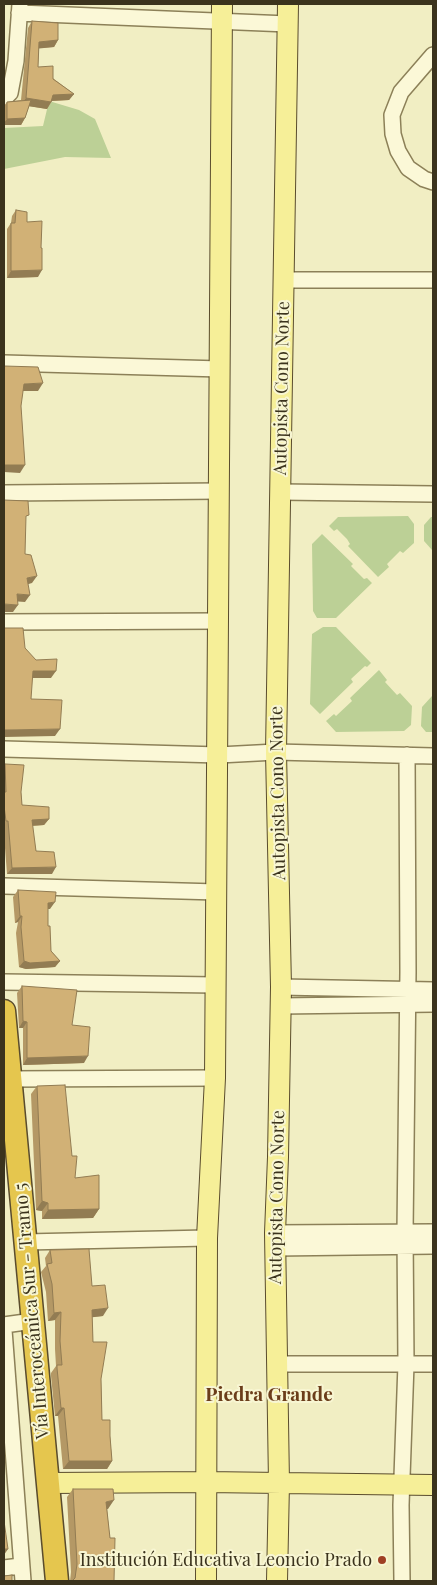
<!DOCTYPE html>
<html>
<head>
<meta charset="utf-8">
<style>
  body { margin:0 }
  #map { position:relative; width:437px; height:1585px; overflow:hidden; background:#f1eec3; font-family:"Playfair Display",serif }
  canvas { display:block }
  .frame { position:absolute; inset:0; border:5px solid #3b331d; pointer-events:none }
</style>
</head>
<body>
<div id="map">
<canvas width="437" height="1585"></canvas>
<div class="frame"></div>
</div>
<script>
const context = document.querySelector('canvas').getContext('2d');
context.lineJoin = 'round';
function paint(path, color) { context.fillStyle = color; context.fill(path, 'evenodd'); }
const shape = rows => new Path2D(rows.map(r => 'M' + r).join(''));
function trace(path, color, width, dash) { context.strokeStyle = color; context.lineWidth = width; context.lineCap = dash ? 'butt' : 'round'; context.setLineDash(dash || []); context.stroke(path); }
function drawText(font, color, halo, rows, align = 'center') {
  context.font = font + ' "Playfair Display",serif'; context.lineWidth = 4; context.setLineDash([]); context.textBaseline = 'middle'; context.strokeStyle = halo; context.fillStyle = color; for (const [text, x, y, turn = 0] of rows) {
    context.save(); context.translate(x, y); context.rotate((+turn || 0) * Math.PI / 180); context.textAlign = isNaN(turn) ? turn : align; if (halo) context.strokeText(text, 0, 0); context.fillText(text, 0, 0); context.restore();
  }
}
const green = shape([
  [49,101,79,110,95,119,111,158,65,157,4,169,4,128,43,126],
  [408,516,414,524,414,543,403,553,400,551,387,564,389,567,378,577,348,546,350,544,347,539,337,529,334,531,329,526,338,517],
  [431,517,433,517,433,549,432,550,424,541,424,525],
  [322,534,353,564,351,566,364,579,367,578,372,583,336,618,317,618,313,611,312,544],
  [323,627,336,627,371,663,367,667,365,666,351,679,353,682,320,714,310,704,312,634],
  [379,670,387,680,385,682,397,695,400,693,412,706,411,725,404,731,336,732,326,721,334,714,336,716,352,701,350,698],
  [432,696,433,732,426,732,421,726,422,707]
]);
const minor = shape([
  [19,13,288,24],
  [433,55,401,92,392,115,393,134,398,151,408,168,424,179,433,182],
  [4,99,10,93,16,61,20,4],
  [283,280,433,280],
  [4,363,221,369],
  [281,492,433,494],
  [4,493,220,491],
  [4,622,219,621],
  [4,749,219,755,276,752,433,756],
  [4,886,217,892],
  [4,982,215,985],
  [281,987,433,990],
  [280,1006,433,1004],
  [10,1079,215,1078],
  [275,1233,433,1232],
  [25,1242,207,1238],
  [275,1248,433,1246],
  [4,1325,33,1321],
  [4,1330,23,1581],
  [277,1364,433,1364],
  [4,1568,21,1566],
  [402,1581,401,1505,406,1364,405,1232,408,972,407,755]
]);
const major = shape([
  [48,1483,206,1482,433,1485],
  [206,1581,207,1238,215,1078,222,4],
  [277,1581,279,1483,275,1233,278,1157,281,987,276,752,288,4]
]);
const highway = shape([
  [4,1011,57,1581]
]);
const wall = shape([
  [32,21,58,40,54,47,39,48,38,67,74,94,69,100,52,101,47,109,29,106,25,118,21,125,4,125,4,106,7,102,21,100,28,28],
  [16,210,27,222,38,277,7,278,7,229,11,223,12,216],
  [5,764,21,792,22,805,49,819,44,825,32,826,36,851,52,874,7,874,4,835,4,765],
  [18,890,50,909,48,909,48,926,51,951,60,961,55,967,26,969,19,967,16,933,18,922,15,923,13,897],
  [22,986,72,1025,84,1063,23,1065,23,1028,19,1028,17,993],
  [37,1086,72,1156,75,1178,99,1209,93,1218,42,1219,42,1211,36,1210,31,1094],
  [50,1250,92,1286,103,1316,92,1317,93,1342,101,1379,102,1420,110,1436,112,1461,107,1469,63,1469,58,1416,55,1416,51,1376,51,1373,56,1366,55,1349,55,1320,48,1321,46,1292,41,1272,46,1266,45,1258],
  [73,1489,108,1509,107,1509,114,1581,70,1581,71,1572,67,1497]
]);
const shadedWall = shape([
  [58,40,54,47,34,49,39,42],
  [74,94,69,100,49,101,53,95],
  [26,98,51,102,47,109,21,105],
  [25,118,21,125,4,125,4,123,7,119],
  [42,270,38,277,7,278,11,271],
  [43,383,38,391,18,391,24,384],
  [4,465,25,465,20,473,4,472],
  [37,576,32,583,22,586,27,578],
  [17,594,30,595,25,602,11,601],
  [4,604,18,605,13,612,4,612],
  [33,671,56,671,51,678,28,678],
  [60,729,55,736,4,737,4,730],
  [49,819,44,825,27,826,32,820],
  [56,867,52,874,7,874,12,868],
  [55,902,50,909,44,909,48,903],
  [20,916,22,916,18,922,15,923],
  [24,961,60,961,55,967,26,969,19,967],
  [23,1021,27,1022,23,1028,19,1028],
  [88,1056,84,1063,23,1065,27,1058],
  [42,1201,48,1203,42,1211,36,1210],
  [99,1209,93,1218,42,1219,48,1210],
  [108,1308,103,1316,86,1318,92,1310],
  [61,1312,55,1320,48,1321,54,1313],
  [61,1408,64,1408,58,1416,55,1416],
  [69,1461,112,1461,107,1469,63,1469],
  [114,1500,108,1509,100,1510,106,1502],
  [4,1549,8,1549,4,1555]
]);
const building = shape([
  [32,21,58,23,58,40,39,42,38,67,53,66,53,79,74,94,53,95,51,102,26,98,32,21],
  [31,100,25,118,7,119,7,102,31,100],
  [16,210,27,212,27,222,42,221,41,248,42,248,42,270,11,271,11,223,15,223,16,210],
  [4,366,38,367,43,383,24,384,21,406,25,465,4,465,4,366],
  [4,500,28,501,29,515,26,516,25,554,31,555,37,576,27,578,30,595,17,594,18,605,4,604,4,500],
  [4,628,23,628,25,648,36,660,57,659,56,671,33,671,31,699,62,700,60,729,4,730,4,628],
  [5,764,24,765,21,792,22,805,49,807,49,819,32,820,36,851,54,852,56,867,12,868,8,821,6,821,4,806,4,792,6,792,5,764],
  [18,890,56,892,55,902,48,903,48,926,50,926,51,951,60,961,30,963,24,961,21,927,22,916,20,916,18,890],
  [22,986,77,990,72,1025,90,1027,88,1056,27,1058,27,1022,23,1021,22,986],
  [65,1085,72,1156,77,1156,75,1178,99,1175,99,1209,48,1210,48,1203,42,1201,37,1086,65,1085],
  [89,1249,92,1286,105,1285,108,1308,92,1310,93,1342,107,1342,101,1379,102,1420,110,1420,110,1436,112,1461,69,1461,64,1408,61,1408,57,1368,57,1365,62,1365,60,1341,61,1312,54,1313,52,1284,47,1264,52,1263,50,1250,89,1249],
  [73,1489,113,1489,114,1500,106,1502,110,1538,115,1538,114,1581,72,1581,75,1578,77,1564,73,1489],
  [4,1521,8,1549,4,1549,4,1521],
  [12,1575,12,1581,4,1581,4,1576,12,1575]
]);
const markers = [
  [382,1560,5,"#9f4024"]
];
const streetNames = [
  ["Autopista Cono Norte",282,388,-89],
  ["Autopista Cono Norte",278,793,-91],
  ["Autopista Cono Norte",277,1197,-89],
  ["Vía Interoceánica Sur - Tramo 5",32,1311,-95]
];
const poiNames = [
  ["Institución Educativa Leoncio Prado",372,1560]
];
const neighbourhoodNames = [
  ["Piedra Grande",269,1395]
];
paint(green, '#bcd096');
trace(minor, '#8c8058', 18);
trace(major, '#5a4c2d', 22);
trace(highway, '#5a4c2d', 25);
trace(minor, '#fbf8d7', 15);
trace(major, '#f6ef98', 20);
trace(highway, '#e5c64e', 22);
paint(wall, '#b49865');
paint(shadedWall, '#927c53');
paint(building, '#d1b176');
trace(building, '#927c53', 1);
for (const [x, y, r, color] of markers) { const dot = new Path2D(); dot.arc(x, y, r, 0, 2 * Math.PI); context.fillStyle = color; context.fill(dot); trace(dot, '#f8f6d3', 2); }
drawText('18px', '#3b331d', '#f8f6d3', streetNames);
drawText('18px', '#3b331d', '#f8f6d3', poiNames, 'right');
drawText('bold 19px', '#6b3d1a', '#f8f6d3', neighbourhoodNames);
</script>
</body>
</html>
